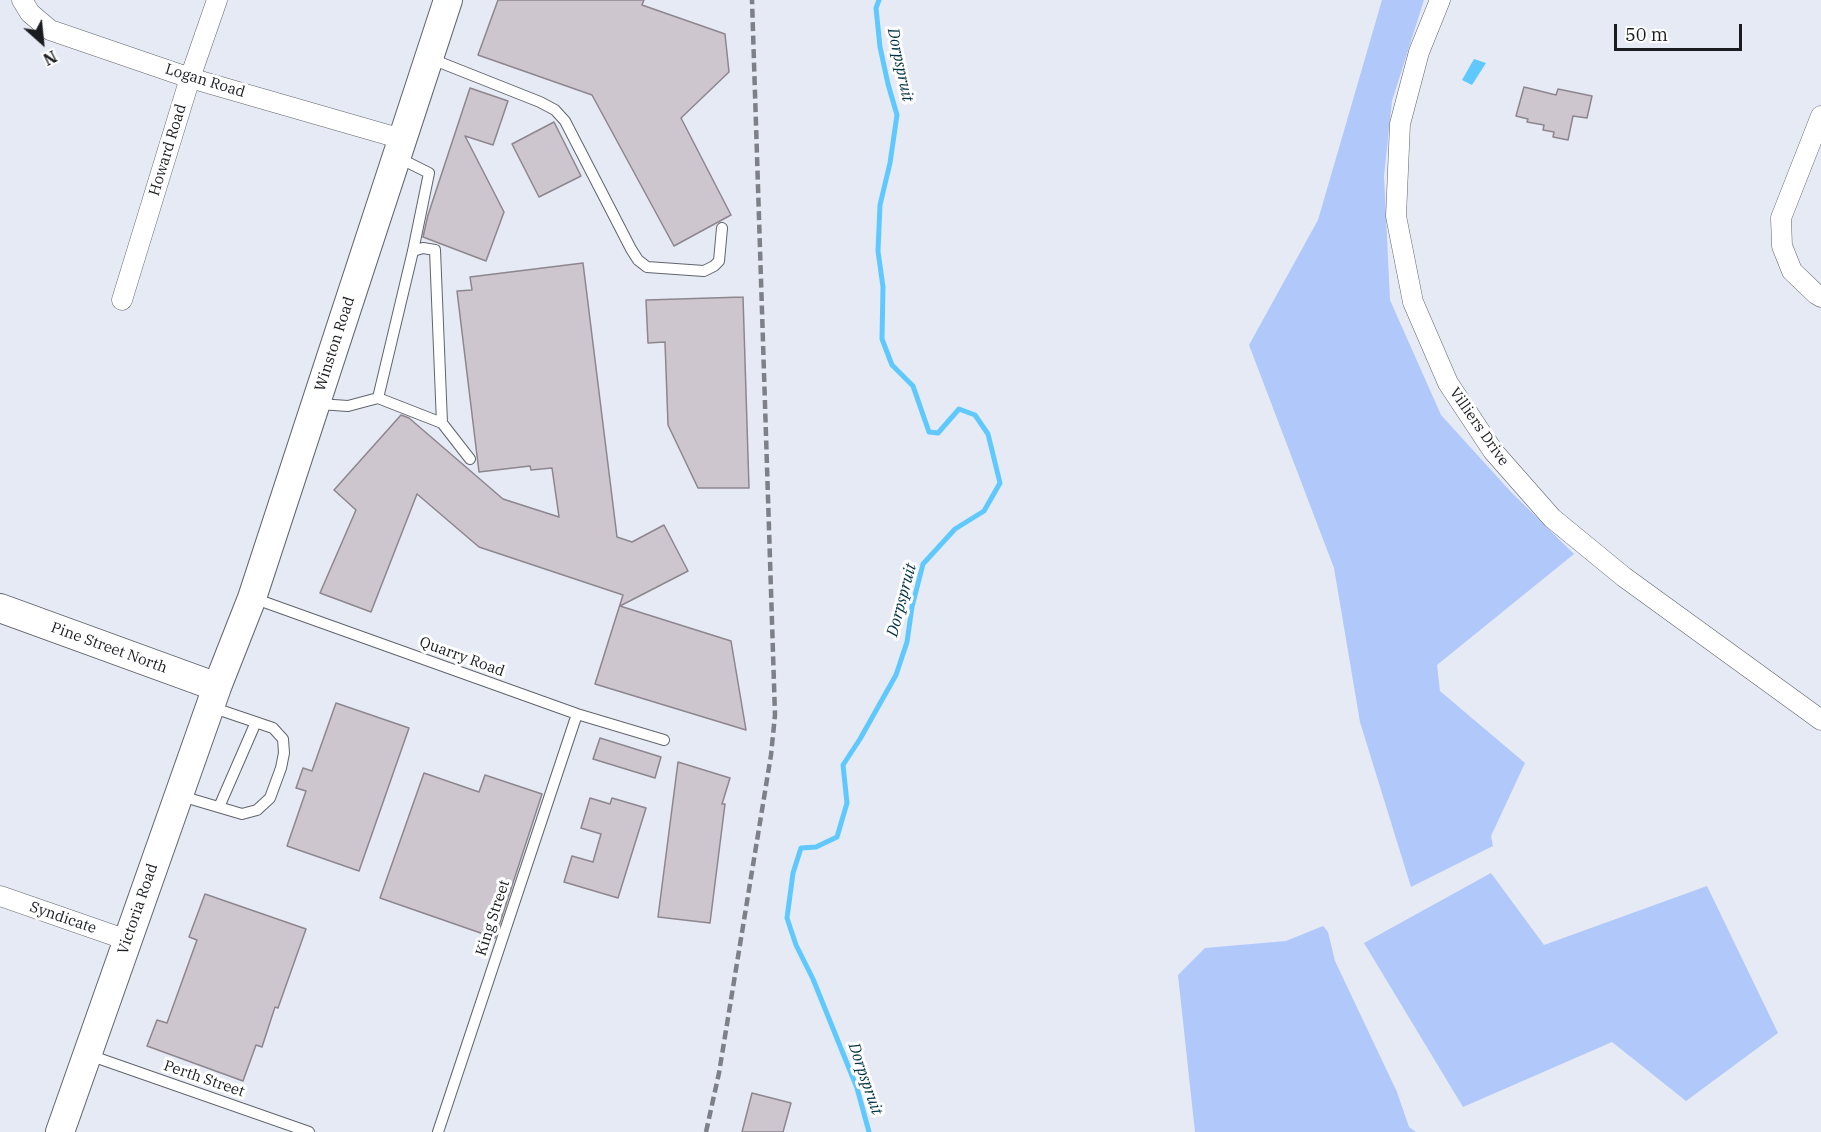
<!DOCTYPE html>
<html>
<head>
<meta charset="utf-8">
<style>
  body { margin:0 }
  #map { position:relative; width:1821px; height:1132px; overflow:hidden; background:#e6eaf4; font-family:"IBM Plex Serif",serif }
  canvas { display:block }
  .north { position:absolute; left:12px; top:12px; width:60px; height:60px; -webkit-text-stroke:4px #fff; paint-order:stroke; rotate:153deg; font-size:16px; font-weight:700; line-height:24px; text-align:center; color:#1b1c20 }
  .north::after { content:''; display:block; margin:auto; width:21px; height:27px; background:#1b1c20; clip-path:polygon(50% 0,100% 100%,50% 72%,0 100%) }
  .scale { position:absolute; left:1614px; top:24px; width:128px; height:27px; box-sizing:border-box; border:3px solid #1b1c20; border-top:0; padding-left:8px; font-size:18px; line-height:21px; white-space:nowrap; color:#1b1c20; -webkit-text-stroke:4px #fff; paint-order:stroke }
</style>
</head>
<body>
<div id="map">
<canvas width="1821" height="1132"></canvas>
<div class="north">N</div>
<div class="scale">50 m</div>
</div>
<script>
const context = document.querySelector('canvas').getContext('2d');
context.lineJoin = 'round';
function paint(path, color) { context.fillStyle = color; context.fill(path, 'evenodd'); }
const shape = rows => new Path2D(rows.map(r => 'M' + r).join(''));
function trace(path, color, width, dash) { context.strokeStyle = color; context.lineWidth = width; context.lineCap = dash ? 'butt' : 'round'; context.setLineDash(dash || []); context.stroke(path); }
function drawText(font, color, halo, rows, align = 'center') {
  context.font = font + ' "IBM Plex Serif",serif'; context.lineWidth = 6; context.setLineDash([]); context.textBaseline = 'middle'; context.strokeStyle = halo; context.fillStyle = color; for (const [text, x, y, turn = 0] of rows) {
    context.save(); context.translate(x, y); context.rotate((+turn || 0) * Math.PI / 180); context.textAlign = isNaN(turn) ? turn : align; if (halo) context.strokeText(text, 0, 0); context.fillText(text, 0, 0); context.restore();
  }
}
const green = shape([
  [1382,0,1424,0,1392,101,1384,176,1390,300,1441,415,1511,492,1574,554,1437,665,1440,691,1525,763,1491,836,1493,846,1411,887,1360,722,1334,568,1249,345,1318,220],
  [1491,873,1544,945,1707,886,1778,1033,1686,1101,1612,1042,1463,1107,1364,943],
  [1323,926,1328,932,1335,961,1397,1092,1409,1127,1416,1132,1195,1132,1178,975,1205,948,1286,941]
]);
const water = shape([
  [1474,59,1486,63,1472,85,1462,80]
]);
const stream = shape([
  [869,1132,857,1088,813,979,796,945,787,918,793,873,801,848,816,847,837,837,847,803,843,765,860,739,896,675,907,642,912,607,923,564,955,529,984,511,1000,483,988,434,975,415,959,409,938,433,929,432,913,386,892,365,882,339,883,287,878,251,880,205,890,163,897,115,888,84,880,47,876,8,879,0]
]);
const building = shape([
  [498,0,644,0,642,5,725,34,729,72,681,118,731,215,674,246,592,95,478,55,498,0],
  [1524,87,1556,95,1558,89,1592,96,1587,118,1573,116,1568,140,1553,137,1554,132,1543,130,1544,125,1527,122,1528,119,1516,116,1524,87],
  [470,88,508,101,493,145,465,136,504,212,486,261,423,237,428,215,470,88],
  [554,122,581,176,539,197,512,144,554,122],
  [583,263,617,537,632,542,664,525,688,571,620,606,731,641,746,730,595,684,623,595,479,547,417,494,371,612,320,593,356,510,334,490,401,415,409,418,503,499,559,517,552,468,531,470,530,466,479,472,457,291,472,290,470,277,583,263],
  [743,297,749,488,698,488,668,425,665,342,648,343,646,300,743,297],
  [336,703,409,728,359,871,287,846,306,791,296,788,303,768,312,771,336,703],
  [600,738,661,757,655,778,593,759,600,738],
  [678,762,730,778,722,804,725,804,710,923,658,917,678,762],
  [424,773,479,792,485,775,542,794,495,938,380,898,424,773],
  [590,798,610,804,612,798,646,808,618,898,564,882,572,856,593,862,601,834,581,828,590,798],
  [205,894,306,929,278,1008,275,1007,262,1047,256,1045,243,1081,147,1046,157,1020,167,1023,197,940,189,937,205,894],
  [752,1093,791,1103,783,1132,742,1132,752,1093]
]);
const lane = shape([
  [429,58,540,102,555,110,565,121,631,249,638,260,647,267,704,271,714,266,719,261,722,228],
  [413,251,423,248,435,250,442,423],
  [378,398,413,251,429,173,399,158],
  [319,404,348,406,378,398,442,423,470,459],
  [253,598,577,714,664,740],
  [181,796,242,814,257,810,270,798,281,768,284,753,283,739,273,728,211,707],
  [219,807,256,722],
  [89,1055,309,1132],
  [438,1132,577,714]
]);
const street = shape([
  [22,0,30,13,50,30,190,78,402,139],
  [1440,0,1419,52,1400,124,1396,216,1413,302,1448,383,1493,451,1552,518,1624,577,1821,720],
  [1821,116,1781,218,1782,246,1792,271,1816,294,1821,297],
  [122,300,190,78,217,0],
  [0,896,127,940]
]);
const secondary = shape([
  [0,608,217,687],
  [60,1132,217,687,252,598,448,0]
]);
const rail = shape([
  [706,1132,719,1073,771,755,775,715,752,0]
]);
const streetNames = [
  ["Logan Road",205,81,17],
  ["Howard Road",168,150,-73],
  ["Winston Road",335,344,-72],
  ["Villiers Drive",1479,427,55],
  ["Pine Street North",109,648,20],
  ["Quarry Road",462,657,20],
  ["Victoria Road",138,909,-71],
  ["Syndicate",63,918,19],
  ["King Street",493,918,-72],
  ["Perth Street",204,1079,19]
];
const waterNames = [
  ["Dorpspruit",900,65,78],
  ["Dorpspruit",902,600,-75],
  ["Dorpspruit",865,1079,71]
];
paint(green, '#b0c8fa');
paint(water, '#5fc9fe');
trace(stream, '#5fc9fe', 5);
paint(building, '#cdc6cf');
trace(building, '#8d868e', 1.5);
trace(lane, '#60646c', 12);
trace(street, '#60646c', 21);
trace(secondary, '#60646c', 30);
trace(lane, '#fff', 10);
trace(street, '#fff', 20);
trace(secondary, '#fff', 28);
trace(rail, '#7e8087', 4.5, [9, 4.5]);
drawText('15px', '#1b1c20', '#fff', streetNames);
drawText('italic 16px', '#003145', '#fff', waterNames);
</script>
</body>
</html>
